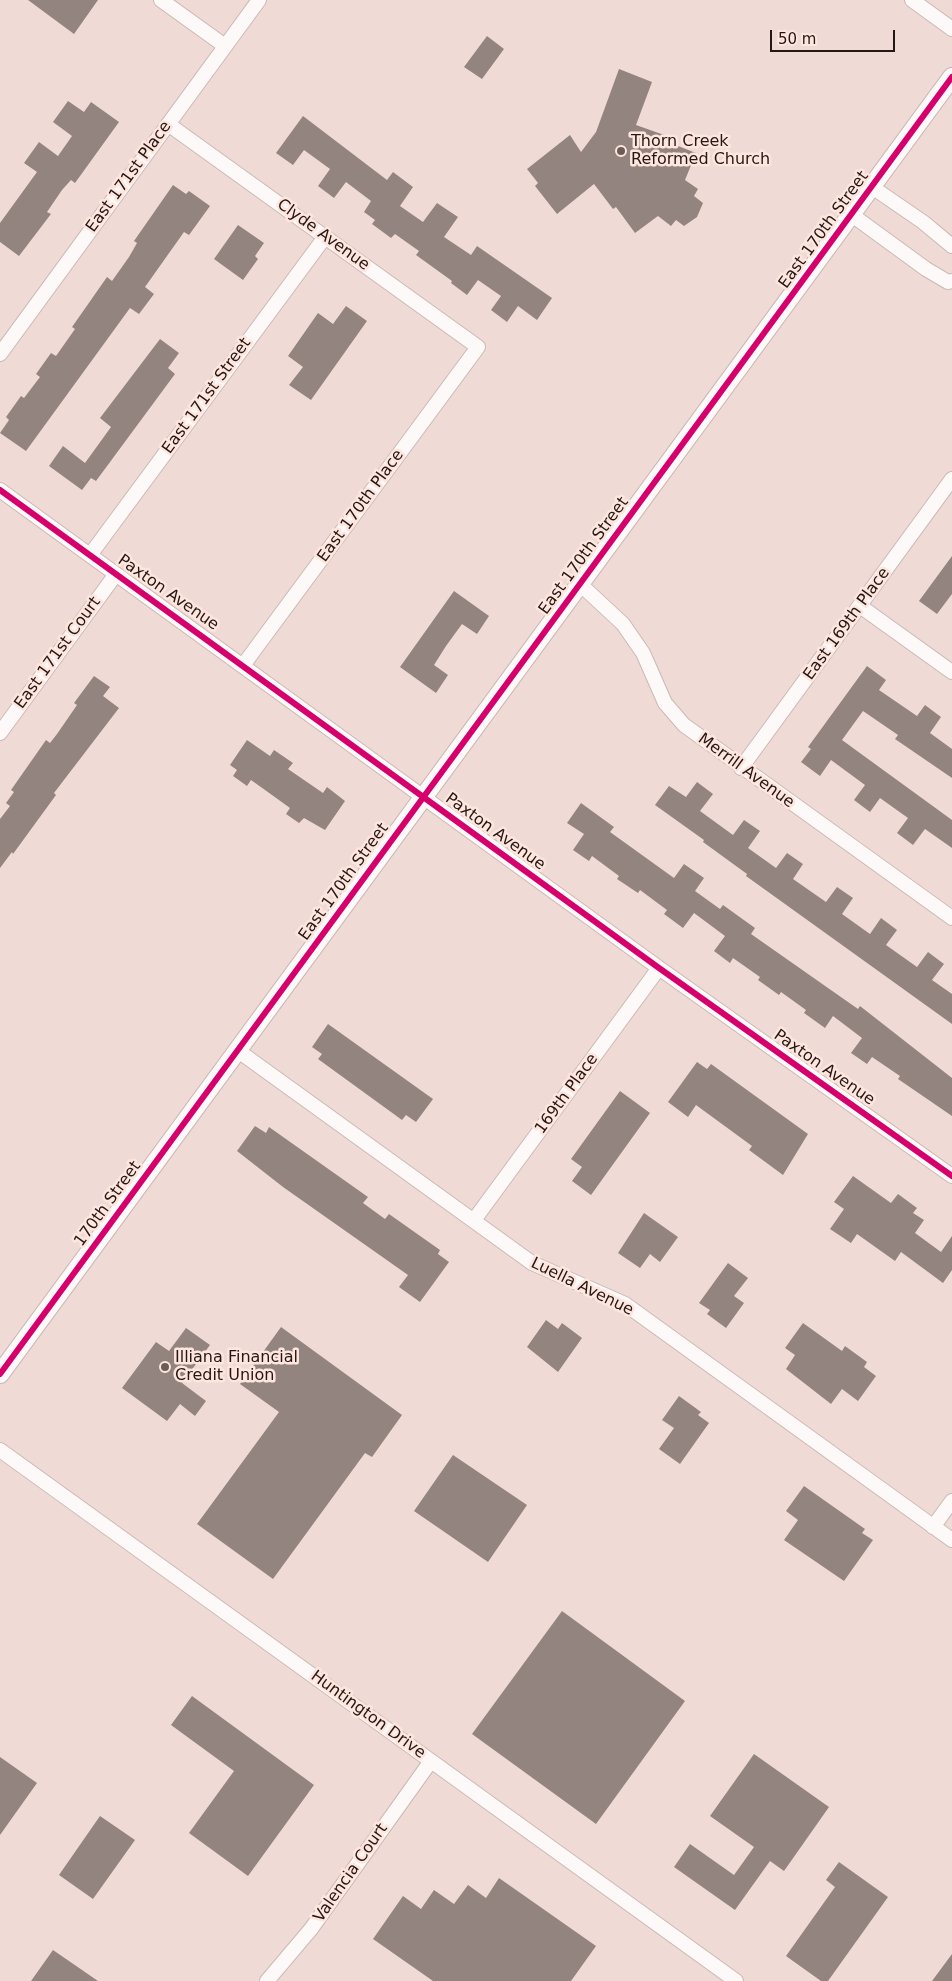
<!DOCTYPE html>
<html>
<head>
<meta charset="utf-8">
<style>
  body { margin:0 }
  #map { position:relative; width:952px; height:1981px; overflow:hidden; background:#f0dad5; font-family:"DejaVu Sans",sans-serif }
  canvas { display:block }
  .scale { position:absolute; left:770px; top:30px; width:125px; height:22px; box-sizing:border-box; border:2px solid #251814; border-top:0; padding-left:6px; font-size:15px; line-height:18px; white-space:nowrap; color:#251814; -webkit-text-stroke:4px #fee6df; paint-order:stroke }
</style>
</head>
<body>
<div id="map">
<canvas width="952" height="1981"></canvas>
<div class="scale">50 m</div>
</div>
<script>
const context = document.querySelector('canvas').getContext('2d');
context.lineJoin = 'round';
function paint(path, color) { context.fillStyle = color; context.fill(path, 'evenodd'); }
const shape = rows => new Path2D(rows.map(r => 'M' + r).join(''));
function trace(path, color, width, dash) { context.strokeStyle = color; context.lineWidth = width; context.lineCap = dash ? 'butt' : 'round'; context.setLineDash(dash || []); context.stroke(path); }
function drawText(font, color, halo, rows, align = 'center') {
  context.font = font + ' "DejaVu Sans",sans-serif'; context.lineWidth = 5; context.setLineDash([]); context.textBaseline = 'middle'; context.strokeStyle = halo; context.fillStyle = color; for (const [text, x, y, turn = 0] of rows) {
    context.save(); context.translate(x, y); context.rotate((+turn || 0) * Math.PI / 180); context.textAlign = isNaN(turn) ? turn : align; if (halo) context.strokeText(text, 0, 0); context.fillText(text, 0, 0); context.restore();
  }
}
const building = shape([
  [28,0,98,0,74,34],
  [487,36,504,49,482,79,464,67],
  [619,69,652,82,636,125,667,136,665,141,696,153,685,180,698,189,694,196,703,203,697,217,684,226,676,220,671,226,658,216,635,233,616,207,613,209,594,184,557,214,535,186,538,183,527,169,570,135,581,152,596,132],
  [68,101,84,112,91,102,119,122,75,183,71,180,62,190,47,212,51,214,19,256,0,242,0,223,37,172,24,163,39,142,58,156,72,136,53,122],
  [303,116,387,180,393,172,413,187,400,206,423,222,437,203,458,217,444,237,471,255,477,246,552,298,537,320,518,306,507,322,491,310,501,296,478,280,467,295,451,283,452,281,416,255,419,251,395,234,391,238,372,224,375,220,364,212,371,201,346,182,334,198,318,186,330,169,304,150,293,165,276,153],
  [173,185,186,194,189,191,210,206,189,235,184,232,145,287,154,294,139,314,130,308,26,451,0,433,9,420,6,417,21,396,24,398,40,377,36,374,51,353,56,356,75,329,72,327,107,277,112,281,129,257,137,243,134,241],
  [238,225,264,243,255,256,258,259,243,280,214,259],
  [346,306,367,321,311,400,289,385,303,367,288,356,318,313,333,324],
  [160,339,179,353,168,368,175,374,96,481,91,478,82,490,49,466,63,446,85,463,111,427,100,418],
  [952,556,952,594,937,614,919,601],
  [454,591,489,616,477,634,462,624,446,646,434,665,448,675,436,693,400,667],
  [867,666,886,680,879,690,917,716,925,705,941,717,930,733,952,749,952,778,895,739,898,735,863,711,842,740,952,820,952,848,925,829,913,845,897,833,908,818,880,798,870,812,854,800,865,785,831,760,820,776,801,762,811,749,808,747],
  [94,676,110,687,103,696,119,708,54,793,56,795,13,854,12,852,0,868,0,819,10,806,6,803,14,792,11,790,46,740,50,743,57,734,77,705,74,703],
  [247,740,270,756,274,750,293,763,288,769,323,793,327,787,345,801,325,830,304,818,299,823,286,814,290,808,272,795,251,780,247,786,233,776,237,770,230,765],
  [697,782,713,794,700,811,733,835,744,820,760,831,748,848,776,868,787,853,803,864,793,879,826,902,837,887,853,898,842,914,870,934,881,918,897,930,886,945,917,967,928,952,944,964,932,980,952,994,952,1024,746,876,747,874,703,842,704,840,655,805,669,786,686,797],
  [581,803,614,827,610,832,674,878,684,864,704,878,695,891,720,909,723,905,755,928,751,934,858,1009,860,1006,952,1078,952,1116,898,1079,900,1076,872,1057,867,1064,851,1053,862,1038,833,1016,825,1028,804,1013,806,1010,781,992,779,995,758,980,760,977,733,958,730,963,714,951,725,936,694,913,683,928,664,914,667,910,640,890,638,893,617,879,619,876,592,856,589,861,573,850,584,834,567,823],
  [328,1024,433,1099,416,1122,406,1115,402,1120,318,1059,322,1054,312,1047],
  [697,1062,707,1069,711,1064,808,1134,783,1175,749,1150,752,1146,696,1105,688,1117,668,1102],
  [620,1091,650,1113,591,1195,572,1181,582,1167,571,1159],
  [255,1126,266,1133,269,1127,368,1197,363,1203,385,1219,389,1214,440,1250,438,1254,449,1262,420,1302,399,1287,408,1275,283,1187,237,1151],
  [853,1176,891,1203,898,1194,917,1208,913,1213,924,1220,915,1233,941,1252,952,1236,952,1270,943,1283,901,1252,895,1261,857,1234,851,1243,830,1229,844,1209,834,1202],
  [644,1213,678,1237,660,1262,650,1254,640,1268,618,1253],
  [728,1263,748,1278,734,1296,744,1303,726,1328,707,1314,710,1310,699,1303],
  [546,1320,558,1329,562,1323,582,1338,558,1372,527,1347],
  [803,1323,842,1351,845,1346,867,1362,864,1367,876,1376,858,1401,842,1389,831,1404,786,1369,795,1355,785,1348],
  [281,1327,402,1415,372,1457,365,1453,273,1579,197,1524,279,1412,240,1384],
  [186,1328,210,1345,182,1383,206,1401,195,1416,180,1404,167,1421,122,1388,156,1342,169,1351],
  [679,1396,701,1412,698,1415,709,1423,680,1464,659,1449,674,1428,662,1420],
  [453,1455,527,1505,488,1562,414,1511],
  [804,1486,865,1529,862,1533,873,1540,844,1581,784,1540,798,1520,786,1511],
  [562,1611,685,1701,596,1824,472,1734],
  [192,1696,314,1785,248,1876,189,1833,234,1771,171,1725],
  [754,1754,829,1807,784,1871,770,1861,735,1910,674,1867,690,1844,734,1875,754,1847,710,1816],
  [0,1757,37,1783,0,1835],
  [100,1816,135,1840,93,1899,59,1875],
  [839,1862,888,1897,828,1981,821,1981,786,1956,835,1887,826,1880],
  [499,1878,596,1946,571,1981,433,1981,373,1939,403,1896,421,1909,434,1890,454,1904,468,1885,486,1898],
  [53,1950,98,1981,31,1981],
  [952,1954,952,1981,932,1981]
]);
const minor = shape([
  [161,0,225,46],
  [912,0,952,29],
  [168,124,478,347,244,664],
  [872,187,923,222,952,246],
  [852,215,926,269,948,282,952,281],
  [0,354,259,0],
  [0,490,659,968,952,1176],
  [90,555,325,237],
  [580,584,623,624,643,653,665,703,684,725,952,918],
  [860,606,952,672],
  [0,733,116,574],
  [741,768,952,479],
  [237,1050,532,1263,625,1304,952,1540],
  [474,1220,659,968],
  [0,1450,736,1981],
  [933,1527,952,1501],
  [267,1981,311,1929,431,1761]
]);
const tertiary = shape([
  [0,1374,952,77]
]);
const cycleway = shape([
  [0,490,659,968,952,1176],
  [0,1374,952,77]
]);
const markers = [
  [621,151,5,"#6c5c58"],
  [165,1367,5,"#6c5c58"]
];
const poiNames = [
  ["Thorn Creek",631,142],
  ["Reformed Church",631,160],
  ["Illiana Financial",175,1358],
  ["Credit Union",175,1376]
];
const streetNames = [
  ["East 171st Place",129,177,-54],
  ["East 170th Street",824,230,-54],
  ["Clyde Avenue",323,235,36],
  ["East 171st Street",207,396,-54],
  ["East 170th Place",361,506,-54],
  ["East 170th Street",584,556,-54],
  ["Paxton Avenue",168,593,35],
  ["East 169th Place",847,624,-54],
  ["East 171st Court",58,653,-54],
  ["Merrill Avenue",746,771,36],
  ["Paxton Avenue",495,832,36],
  ["East 170th Street",344,882,-54],
  ["Paxton Avenue",824,1068,35],
  ["169th Place",567,1094,-54],
  ["170th Street",108,1204,-54],
  ["Luella Avenue",582,1287,26],
  ["Huntington Drive",368,1715,36],
  ["Valencia Court",351,1873,-55]
];
paint(building, '#948480');
trace(minor, '#cab9b5', 16);
trace(tertiary, '#cab9b5', 20);
trace(minor, '#fdf9f9', 14);
trace(tertiary, '#fdf9f9', 18);
trace(cycleway, '#d6006c', 6);
for (const [x, y, r, color] of markers) { const dot = new Path2D(); dot.arc(x, y, r, 0, 2 * Math.PI); context.fillStyle = color; context.fill(dot); trace(dot, '#fee6df', 2); }
drawText('16px', '#251814', '#fee6df', poiNames, 'left');
drawText('16px', '#251814', '#fee6df', streetNames);
</script>
</body>
</html>
